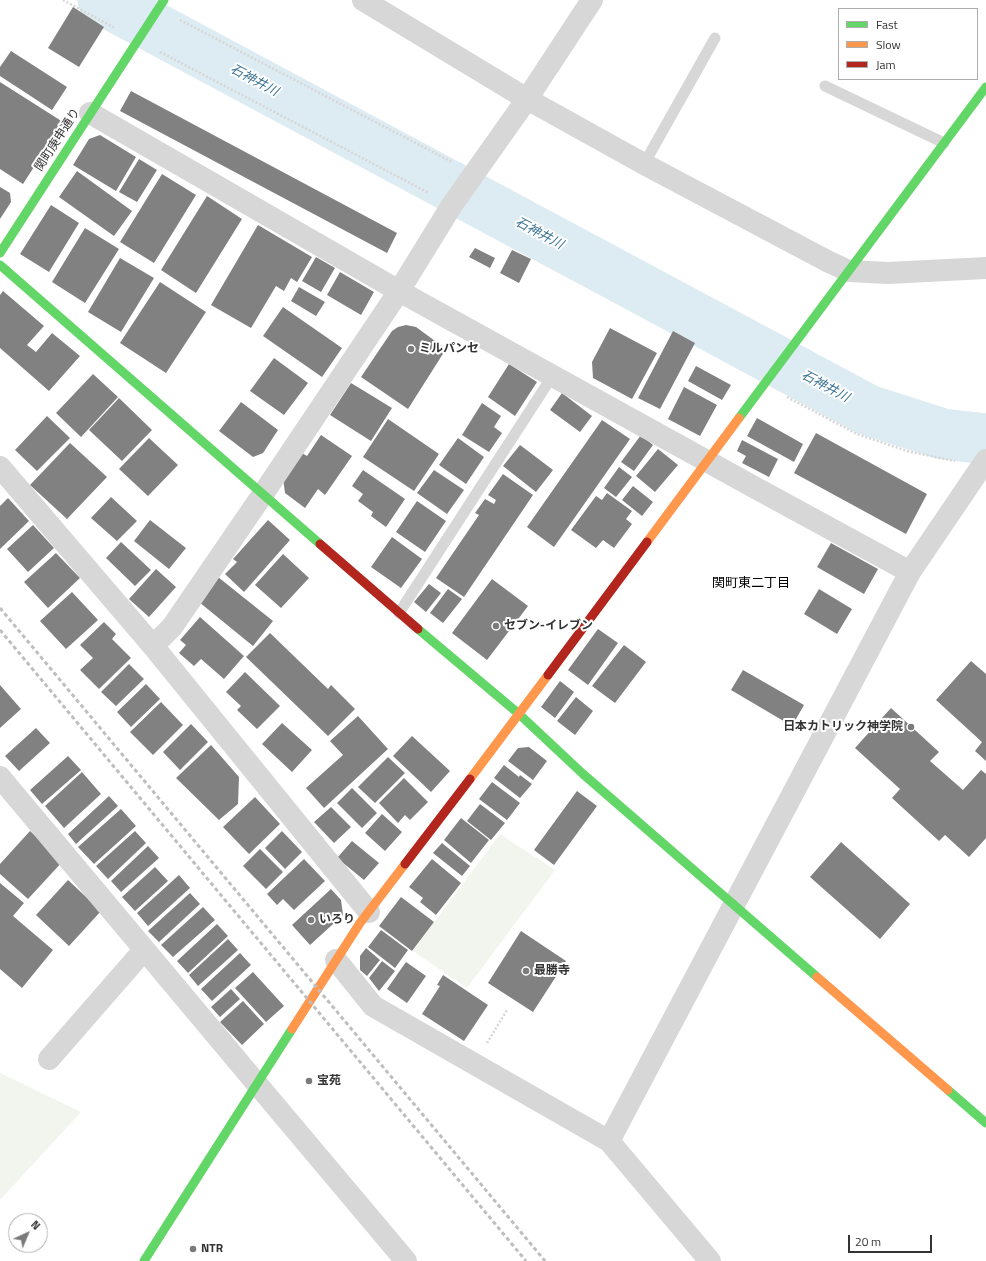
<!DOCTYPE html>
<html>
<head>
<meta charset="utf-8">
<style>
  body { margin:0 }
  #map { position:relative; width:986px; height:1261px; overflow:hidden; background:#fff; font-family:"Titillium Web",sans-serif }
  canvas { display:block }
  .legend { position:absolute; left:838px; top:8px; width:140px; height:72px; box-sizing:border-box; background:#fff; border:1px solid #adadad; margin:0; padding:5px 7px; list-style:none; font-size:12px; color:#333 }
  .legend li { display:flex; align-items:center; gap:8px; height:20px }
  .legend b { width:20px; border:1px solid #adadad }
  .north { position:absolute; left:8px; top:1213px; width:40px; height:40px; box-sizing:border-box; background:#fff; border:1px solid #adadad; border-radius:50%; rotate:44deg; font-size:11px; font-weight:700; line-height:16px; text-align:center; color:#333 }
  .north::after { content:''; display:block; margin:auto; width:14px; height:18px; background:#7a7a7a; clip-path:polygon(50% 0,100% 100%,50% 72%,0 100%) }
  .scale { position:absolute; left:848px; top:1235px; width:84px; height:18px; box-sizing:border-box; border:2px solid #333; border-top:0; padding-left:5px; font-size:12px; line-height:14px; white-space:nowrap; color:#333; -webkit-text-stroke:3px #fff; paint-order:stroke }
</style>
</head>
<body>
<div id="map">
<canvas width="986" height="1261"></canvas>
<ul class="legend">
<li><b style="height:5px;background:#63d668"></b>Fast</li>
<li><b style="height:5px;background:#ff974d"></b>Slow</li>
<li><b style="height:5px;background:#b3261e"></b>Jam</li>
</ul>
<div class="north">N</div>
<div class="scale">20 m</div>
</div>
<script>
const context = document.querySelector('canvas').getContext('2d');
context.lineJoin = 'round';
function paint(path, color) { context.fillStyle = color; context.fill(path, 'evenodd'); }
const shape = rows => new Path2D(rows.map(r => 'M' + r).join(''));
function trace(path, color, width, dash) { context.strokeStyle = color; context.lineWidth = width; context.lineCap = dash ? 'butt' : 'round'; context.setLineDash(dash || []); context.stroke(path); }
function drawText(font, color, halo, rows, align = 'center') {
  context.font = font + ' "Titillium Web","Noto Sans JP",sans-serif'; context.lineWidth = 4; context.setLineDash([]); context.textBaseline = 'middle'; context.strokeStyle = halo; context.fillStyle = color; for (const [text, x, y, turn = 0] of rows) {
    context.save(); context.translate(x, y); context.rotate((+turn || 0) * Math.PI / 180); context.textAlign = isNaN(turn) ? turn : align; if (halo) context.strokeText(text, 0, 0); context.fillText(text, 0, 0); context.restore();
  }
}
const green = shape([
  [500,834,555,870,467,988,413,951],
  [0,1073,81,1112,0,1200]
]);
const river = shape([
  [103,0,868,410,943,434,986,439]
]);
const building = shape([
  [73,7,104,27,79,67,48,48],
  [11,51,67,87,52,110,0,76,0,67],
  [0,82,63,122,23,184,0,169],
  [131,91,397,233,387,253,120,111],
  [100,135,136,157,116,191,73,165,89,139],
  [139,159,157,170,137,202,119,192],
  [77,171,132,211,114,236,59,197],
  [162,174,196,195,154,263,120,242],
  [0,187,10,193,11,202,0,219],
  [207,196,242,219,196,293,161,270],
  [51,205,79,223,49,272,20,254],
  [258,225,312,257,297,282,291,278,284,291,276,286,251,328,211,305],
  [85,228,119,249,85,303,52,282],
  [475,248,495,258,490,268,469,257],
  [512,250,531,259,519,283,500,273],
  [316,257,335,268,321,292,302,281],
  [120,258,154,278,121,332,88,312],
  [340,272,374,292,361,315,327,295],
  [160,282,206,312,166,373,120,343],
  [299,287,325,302,316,316,291,301],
  [3,291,44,326,27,345,36,352,52,333,80,356,49,391,0,348,0,295],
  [283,307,342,348,322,377,263,336],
  [406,325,416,327,446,349,408,409,361,377,392,331,398,327],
  [610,328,657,353,632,399,593,378,592,362],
  [673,331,695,343,660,409,638,398],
  [274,358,308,383,284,415,250,391],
  [509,364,537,382,515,416,488,397],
  [696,366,731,385,722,400,688,381],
  [93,374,118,397,81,437,56,413],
  [351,383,392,408,371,441,330,415],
  [684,387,717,405,700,436,668,419],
  [562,393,592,416,580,432,550,410],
  [119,398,152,430,122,461,89,430],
  [241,402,278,430,263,453,253,457,219,431],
  [482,403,501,416,494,427,502,433,489,452,462,435],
  [47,416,70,438,37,471,15,450],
  [757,418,803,444,794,462,747,436],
  [388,419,439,454,414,491,363,457],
  [602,420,630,439,554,547,527,527],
  [816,433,927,494,906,534,794,473],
  [321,435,352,456,325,495,318,489,305,508,285,493,283,478,300,452,307,456],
  [641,435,653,445,634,471,621,462],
  [149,438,178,465,148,496,119,469],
  [458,438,484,457,466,484,439,465],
  [742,440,778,459,769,477,742,463,746,456,737,451],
  [70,443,107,477,67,519,30,485],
  [520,445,553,470,536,492,503,466],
  [658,449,678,465,655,492,636,476],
  [619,467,632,477,616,497,604,488],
  [363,470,405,499,386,527,371,516,373,512,358,501,363,494,352,486],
  [434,470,464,490,447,514,417,493],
  [503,474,533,495,464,597,436,578,479,515,475,513,485,499,494,504,496,500,488,495],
  [633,486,653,502,642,516,622,500],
  [607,493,632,511,626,519,632,524,614,548,603,540,596,548,571,530,596,496,602,500],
  [111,497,137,521,117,541,91,518],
  [8,498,29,521,0,549,0,506],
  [417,501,446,521,425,552,396,532],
  [150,520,186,548,169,569,134,541],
  [268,520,290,540,244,592,225,574,237,562,233,559],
  [33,525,54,548,28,572,7,549],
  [392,537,422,559,401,588,371,567],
  [121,542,151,570,135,586,106,558],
  [831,543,878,569,864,594,817,567],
  [56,553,80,578,48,608,24,582],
  [283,554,309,578,281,608,255,585],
  [156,569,176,587,149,617,129,599],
  [218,577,273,621,253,646,199,602],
  [492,579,528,606,487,660,452,633],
  [429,584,441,593,426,612,414,602],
  [448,589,462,599,443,623,430,613],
  [819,589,852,609,837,634,804,614],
  [72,592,98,620,66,649,40,621],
  [200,617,244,656,224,679,201,659,194,666,179,653,186,645,180,640],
  [104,622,116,634,112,639,131,658,99,689,80,670,93,658,80,645],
  [598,629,618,643,588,685,568,670],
  [270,633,328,689,331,685,355,709,328,736,246,657],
  [624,645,646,662,615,703,592,686],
  [971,661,986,674,986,761,975,751,982,742,936,700],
  [129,664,144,679,116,706,101,692],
  [743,670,804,705,792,726,731,690],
  [245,672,280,706,257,729,237,710,241,706,226,692],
  [560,681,574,692,555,718,541,707],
  [146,684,160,699,131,727,117,712],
  [0,685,21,709,0,728],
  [576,697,593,711,575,735,557,721],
  [161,702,183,725,153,755,130,732],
  [891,708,939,752,930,761,963,790,981,770,986,774,986,838,969,857,945,835,939,841,892,798,900,789,855,748],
  [358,716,388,749,324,808,306,788,343,755,330,741],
  [282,723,312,750,292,772,262,744],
  [191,724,208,742,180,770,163,752],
  [36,728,50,743,19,771,5,756],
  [412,736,450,771,431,792,393,756],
  [211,745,239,777,238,804,219,820,176,778],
  [529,747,547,761,533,780,508,761,518,748],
  [68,756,81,770,42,804,30,790],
  [388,757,405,773,375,803,358,787],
  [504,765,519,777,520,775,532,784,520,798,494,778],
  [82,772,101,794,64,828,45,806],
  [404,778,428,802,410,820,405,815,398,823,379,803],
  [492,782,520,803,507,820,479,799],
  [352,788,377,813,362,828,337,803],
  [577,791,597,806,554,865,534,850],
  [109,796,118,806,76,844,68,834],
  [255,797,280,824,249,854,223,827],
  [480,804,505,823,491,840,467,821],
  [331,807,351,827,334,843,314,822],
  [121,809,136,826,94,864,78,847],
  [382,814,402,832,385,851,365,833],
  [461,818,489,840,471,863,444,840],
  [30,831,63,861,28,899,0,874,0,864],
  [135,831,146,843,108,879,96,866],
  [282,831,302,852,285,869,265,848],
  [352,841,379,863,364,880,337,858],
  [841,842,910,904,880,939,810,877],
  [442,843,470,866,462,876,433,853],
  [148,846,159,858,121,892,111,881],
  [260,849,283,872,266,889,243,866],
  [304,859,325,881,294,910,283,899,277,905,267,894],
  [432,859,461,883,436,915,420,902,423,898,409,887],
  [155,867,168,881,135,911,122,897],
  [179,875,190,888,148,926,137,913],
  [68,880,101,911,69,946,36,915],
  [0,883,24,903,13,916,53,950,22,988,0,969],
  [331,889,341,900,343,915,310,945,292,925],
  [190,893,200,904,159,942,148,931],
  [401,897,434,922,412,951,379,926],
  [203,907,215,920,173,957,161,945],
  [217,924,228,936,188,973,177,961],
  [381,930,408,950,395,968,368,947],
  [521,931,566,961,533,1012,488,983],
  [228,939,238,950,198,986,189,975],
  [366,948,380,960,367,976,360,970,360,956],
  [240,953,251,965,212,1001,201,989],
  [382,961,395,971,379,991,369,978],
  [406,962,426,976,407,1003,387,989],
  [253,972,284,1006,266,1022,235,988],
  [443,975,488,1005,464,1041,422,1014,440,986,437,985],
  [231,989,240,999,220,1017,211,1007],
  [243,1001,264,1024,242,1045,220,1022]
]);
const path = shape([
  [63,0,115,28],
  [180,20,452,162],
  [160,52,429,193],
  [787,397,857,434,907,451,955,461],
  [487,1043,507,1010]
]);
const lane = shape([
  [825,86,944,143],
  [644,164,715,38],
  [399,613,553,375]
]);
const street = shape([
  [363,0,527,99,644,164,829,262,849,271,888,273,986,268],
  [90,113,399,291,752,486,910,572],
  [0,467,153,646,369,912],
  [153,646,172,627,263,494,399,291,452,205,527,99,592,0],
  [0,777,257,1084,406,1261],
  [336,960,373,1006,609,1141,710,1261],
  [49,1059,144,950],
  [609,1141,910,572,986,460]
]);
const fast = shape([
  [0,253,164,0],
  [0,265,320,544],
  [739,418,986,87],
  [418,629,519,714,583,774,817,977],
  [948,1090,986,1123],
  [144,1261,292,1029]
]);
const slow = shape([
  [647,542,739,418],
  [470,779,548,675],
  [817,977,948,1090],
  [292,1029,360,923,405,864]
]);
const jam = shape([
  [320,544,418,629],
  [548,675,647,542],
  [405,864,470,779]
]);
const rail = shape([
  [0,608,545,1261],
  [0,630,526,1261]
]);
const markers = [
  [411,349,4,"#7a7a7a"],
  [496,626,4,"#7a7a7a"],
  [911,727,4,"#7a7a7a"],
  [311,920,4,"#7a7a7a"],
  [526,971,4,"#7a7a7a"],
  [309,1081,4,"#7a7a7a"],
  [193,1249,4,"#7a7a7a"]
];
const streetNames = [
  ["関町庚申通り",58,140,-57]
];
const poiNames = [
  ["ミルパンセ",419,349],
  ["セブン-イレブン",504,626],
  ["日本カトリック神学院",903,727,"right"],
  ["いろり",319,920],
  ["最勝寺",534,971],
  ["宝苑",317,1081],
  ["NTR",201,1249]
];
const waterNames = [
  ["石神井川",254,81,28],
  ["石神井川",539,234,28],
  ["石神井川",825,387,28]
];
const neighbourhoodNames = [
  ["関町東二丁目",751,584]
];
paint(green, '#f1f5ed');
trace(river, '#ddebf3', 51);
paint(building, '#818181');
trace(path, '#d6d6d6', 2.5, [2, 2]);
trace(lane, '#d7d7d7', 11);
trace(street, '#d7d7d7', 22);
trace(fast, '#63d668', 9);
trace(slow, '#ff974d', 9);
trace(jam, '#b3261e', 9);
trace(rail, '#bebebe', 3, [4, 3]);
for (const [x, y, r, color] of markers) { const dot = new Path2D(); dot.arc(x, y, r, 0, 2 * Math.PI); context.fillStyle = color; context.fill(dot); trace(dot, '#fff', 1.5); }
drawText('12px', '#333', '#fff', streetNames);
drawText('bold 12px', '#333', '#fff', poiNames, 'left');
drawText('italic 13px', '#3f7597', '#fff', waterNames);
drawText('13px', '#000', '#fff', neighbourhoodNames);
</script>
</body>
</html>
